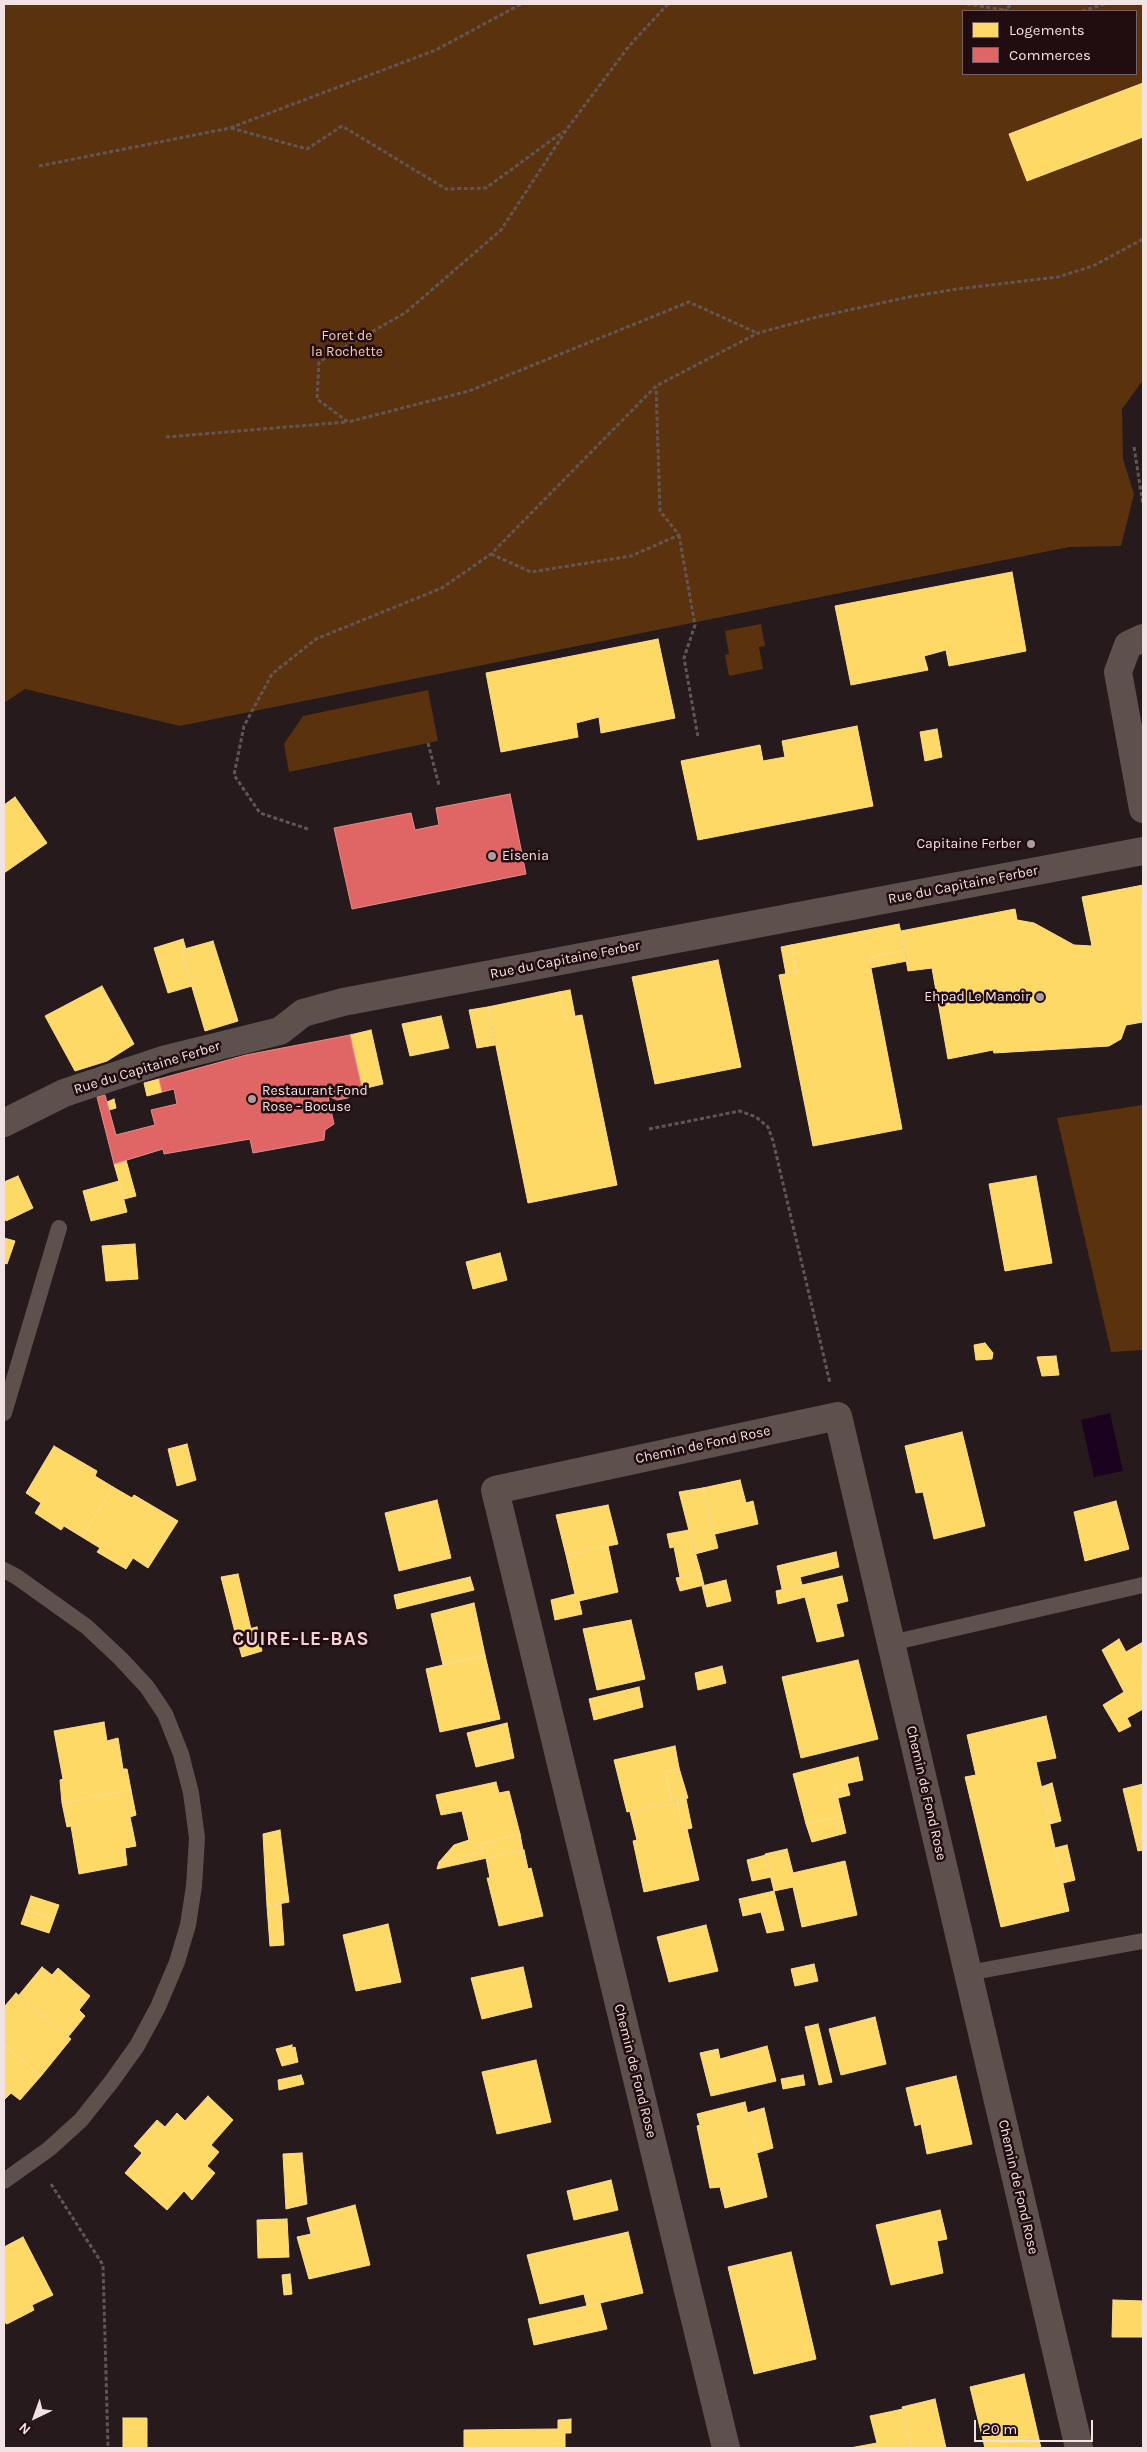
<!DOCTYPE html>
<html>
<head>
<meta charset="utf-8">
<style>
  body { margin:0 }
  #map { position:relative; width:1147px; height:2452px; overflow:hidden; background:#261a1c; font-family:Karla,sans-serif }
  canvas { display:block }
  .frame { position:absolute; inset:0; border:5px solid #f2e2e4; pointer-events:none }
  .legend { position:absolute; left:962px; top:10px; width:175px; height:65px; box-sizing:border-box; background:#210c0f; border:1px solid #756264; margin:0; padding:6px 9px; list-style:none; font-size:15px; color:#f2e2e4 }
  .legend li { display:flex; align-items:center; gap:10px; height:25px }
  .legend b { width:25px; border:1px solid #756264 }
  .north { position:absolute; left:10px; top:2392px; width:50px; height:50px; -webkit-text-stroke:4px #210c0f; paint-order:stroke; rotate:222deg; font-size:14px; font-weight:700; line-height:20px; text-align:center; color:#f2e2e4 }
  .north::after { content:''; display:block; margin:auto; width:18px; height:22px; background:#f2e2e4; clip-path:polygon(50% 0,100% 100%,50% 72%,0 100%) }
  .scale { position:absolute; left:974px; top:2420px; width:119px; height:22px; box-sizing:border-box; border:2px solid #f2e2e4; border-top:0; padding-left:6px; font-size:15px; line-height:18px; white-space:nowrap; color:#f2e2e4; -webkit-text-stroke:4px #210c0f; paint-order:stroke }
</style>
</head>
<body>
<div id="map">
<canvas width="1147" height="2452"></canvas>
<div class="frame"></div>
<ul class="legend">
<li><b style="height:14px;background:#ffd966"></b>Logements</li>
<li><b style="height:14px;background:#e06666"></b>Commerces</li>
</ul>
<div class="north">N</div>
<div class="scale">20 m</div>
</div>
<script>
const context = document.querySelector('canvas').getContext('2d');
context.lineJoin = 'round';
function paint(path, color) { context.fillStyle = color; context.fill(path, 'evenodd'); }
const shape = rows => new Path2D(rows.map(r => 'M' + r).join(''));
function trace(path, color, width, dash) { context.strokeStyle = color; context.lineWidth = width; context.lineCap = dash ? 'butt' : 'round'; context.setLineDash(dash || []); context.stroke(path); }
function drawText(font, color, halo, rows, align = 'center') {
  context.font = font + ' Karla,sans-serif'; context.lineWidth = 5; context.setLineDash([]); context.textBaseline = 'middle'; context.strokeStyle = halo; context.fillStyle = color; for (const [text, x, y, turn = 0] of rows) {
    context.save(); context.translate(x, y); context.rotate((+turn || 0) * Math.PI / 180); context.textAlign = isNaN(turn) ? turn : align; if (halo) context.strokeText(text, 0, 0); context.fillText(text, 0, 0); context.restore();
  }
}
const green = shape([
  [4,4,1143,4,1143,380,1122,409,1123,459,1134,494,1121,546,1069,547,180,726,25,689,4,703],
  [963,11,1136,11,1136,74,963,74],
  [761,624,765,646,759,647,763,669,729,676,725,655,729,654,725,631],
  [428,690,438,741,289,772,284,744,303,716],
  [1143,1105,1143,1350,1111,1352,1057,1118]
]);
const water = shape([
  [1110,1413,1123,1471,1094,1477,1081,1420]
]);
const homes = shape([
  [1143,83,1143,137,1027,181,1009,134,1143,83],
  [1012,572,1026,651,949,666,946,650,924,656,928,670,851,685,835,606,1012,572],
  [658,639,675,718,601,733,599,717,576,723,578,737,501,752,486,673,658,639],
  [857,726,873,806,698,840,681,761,760,745,763,761,785,757,782,741,857,726],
  [937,729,942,757,925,761,920,732,937,729],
  [15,797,47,843,4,873,4,805,15,797],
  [1143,885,1143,1022,1126,1025,1121,1039,1109,1046,994,1053,993,1050,948,1059,932,968,908,971,901,931,1015,909,1017,920,1034,923,1074,945,1092,946,1082,897,1143,885],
  [899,924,905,950,869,958,902,1129,813,1146,779,975,797,972,791,945,899,924],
  [183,939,186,949,181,950,192,986,168,993,154,948,183,939],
  [213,941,238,1021,205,1031,181,950,213,941],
  [791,945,797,972,786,974,781,947,791,945],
  [905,950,907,961,870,968,869,958,905,950],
  [718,960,741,1067,655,1084,632,977,718,960],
  [102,986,134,1044,107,1061,75,1071,45,1016,102,986],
  [570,990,575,1016,565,1018,559,992,570,990],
  [559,992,565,1018,582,1015,617,1185,528,1203,488,1007,559,992],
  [488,1007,495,1045,477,1048,469,1010,488,1007],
  [441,1016,449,1048,410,1056,402,1024,441,1016],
  [371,1030,383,1084,362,1089,350,1035,371,1030],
  [159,1079,162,1092,147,1096,144,1083,159,1079],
  [114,1099,116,1108,109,1110,107,1102,114,1099],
  [126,1160,136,1196,124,1199,114,1164,126,1160],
  [18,1176,33,1208,6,1221,4,1216,4,1182,18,1176],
  [1036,1176,1052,1263,1005,1271,989,1184,1036,1176],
  [119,1181,127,1212,91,1221,83,1191,119,1181],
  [4,1238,15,1241,7,1264,4,1263,4,1238],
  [135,1244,138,1279,106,1281,102,1246,135,1244],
  [500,1253,507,1280,473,1289,466,1262,500,1253],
  [985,1343,993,1353,992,1359,976,1360,974,1345,985,1343],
  [1056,1356,1059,1375,1042,1376,1037,1357,1056,1356],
  [962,1432,985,1526,934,1539,923,1492,916,1493,905,1446,962,1432],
  [187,1444,196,1480,177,1486,168,1449,187,1444],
  [54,1446,97,1471,95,1476,113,1487,82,1537,64,1526,61,1530,35,1513,41,1503,26,1493,54,1446],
  [740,1480,746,1503,753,1501,758,1524,715,1534,703,1488,740,1480],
  [113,1487,132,1498,134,1495,178,1521,148,1568,133,1558,126,1569,97,1552,100,1548,82,1537,113,1487],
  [703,1488,718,1548,695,1554,679,1492,703,1488],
  [437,1500,451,1558,399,1571,385,1513,437,1500],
  [1116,1501,1129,1549,1085,1561,1074,1512,1116,1501],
  [608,1505,618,1544,566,1555,556,1515,608,1505],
  [689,1530,701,1573,680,1577,674,1547,670,1548,667,1534,689,1530],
  [608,1546,618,1592,579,1601,582,1614,555,1620,551,1600,575,1594,566,1555,608,1546],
  [836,1552,839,1567,800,1577,802,1585,782,1589,777,1566,836,1552],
  [701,1573,704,1585,680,1591,676,1578,701,1573],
  [238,1574,251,1629,235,1632,221,1577,238,1574],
  [842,1576,848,1601,836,1604,844,1636,817,1642,805,1597,778,1604,776,1591,842,1576],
  [470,1577,474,1590,397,1609,394,1595,470,1577],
  [726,1580,731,1601,707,1607,702,1586,726,1580],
  [474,1603,485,1655,443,1665,431,1614,474,1603],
  [631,1620,645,1679,597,1690,583,1629,631,1620],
  [257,1627,262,1651,242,1657,235,1632,257,1627],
  [1119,1639,1126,1652,1143,1642,1143,1709,1127,1718,1131,1726,1119,1732,1103,1705,1124,1692,1102,1650,1119,1639],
  [485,1655,500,1719,440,1732,426,1669,485,1655],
  [858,1660,878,1739,801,1758,782,1677,858,1660],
  [722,1666,726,1683,698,1690,695,1673,722,1666],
  [639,1687,643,1707,594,1720,589,1699,639,1687],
  [1046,1716,1056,1758,1036,1762,1069,1911,1001,1927,965,1777,976,1775,967,1735,1046,1716],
  [104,1722,107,1741,118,1738,123,1769,127,1769,131,1790,62,1803,60,1780,63,1779,54,1731,104,1722],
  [507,1723,514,1758,476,1767,467,1733,507,1723],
  [675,1746,679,1768,665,1772,672,1802,627,1812,614,1760,675,1746],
  [858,1757,863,1780,835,1786,842,1816,806,1824,793,1774,858,1757],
  [679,1768,688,1798,672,1802,665,1772,679,1768],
  [496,1782,499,1793,509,1791,520,1834,481,1844,483,1852,439,1862,454,1845,469,1840,462,1811,441,1815,436,1795,496,1782],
  [847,1783,850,1795,838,1798,835,1786,847,1783],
  [1052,1783,1061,1821,1050,1824,1041,1787,1052,1783],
  [1143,1784,1143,1850,1138,1851,1123,1789,1143,1784],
  [131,1790,136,1815,130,1817,136,1846,125,1848,127,1865,79,1874,71,1826,67,1827,62,1803,131,1790],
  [686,1799,692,1828,683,1830,677,1800,686,1799],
  [677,1800,683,1830,687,1829,699,1880,644,1892,633,1841,637,1840,630,1812,677,1800],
  [842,1816,846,1833,812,1842,806,1824,842,1816],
  [280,1830,289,1902,267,1906,263,1834,280,1830],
  [520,1834,523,1850,437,1869,439,1862,483,1852,481,1844,520,1834],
  [1067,1845,1075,1880,1063,1883,1055,1848,1067,1845],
  [787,1849,793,1873,845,1861,857,1915,802,1927,793,1887,774,1891,765,1854,787,1849],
  [524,1850,528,1869,531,1868,543,1916,499,1926,487,1878,490,1878,486,1858,524,1850],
  [766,1855,771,1877,752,1881,747,1860,766,1855],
  [774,1891,784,1930,767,1933,761,1912,743,1916,739,1899,774,1891],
  [31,1896,59,1905,54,1919,26,1910,31,1896],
  [281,1904,284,1945,270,1946,267,1906,281,1904],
  [26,1910,54,1919,49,1933,21,1924,26,1910],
  [388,1924,401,1982,356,1991,343,1935,388,1924],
  [706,1925,718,1971,669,1982,657,1937,706,1925],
  [814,1964,818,1981,795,1986,791,1969,814,1964],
  [42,1967,52,1975,58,1968,90,1996,79,2010,85,2016,68,2037,19,1995,42,1967],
  [523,1967,532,2007,482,2019,471,1978,523,1967],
  [16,1993,71,2039,41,2076,4,2045,4,2007,16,1993],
  [875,2017,886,2064,841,2075,829,2029,875,2017],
  [818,2024,832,2082,819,2085,805,2027,818,2024],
  [4,2045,41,2076,20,2100,11,2093,4,2100,4,2045],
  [292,2045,292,2048,295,2047,298,2062,282,2066,276,2049,292,2045],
  [767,2046,776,2081,711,2096,700,2053,718,2049,720,2059,767,2046],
  [536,2060,551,2122,497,2134,482,2072,536,2060],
  [301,2075,304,2084,279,2090,278,2080,301,2075],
  [803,2075,805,2085,783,2089,781,2079,803,2075],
  [956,2076,972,2144,927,2154,921,2124,915,2126,906,2088,956,2076],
  [208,2096,233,2120,211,2145,219,2152,207,2166,215,2173,192,2200,184,2191,167,2210,125,2173,142,2153,134,2146,157,2120,165,2127,177,2113,185,2121,208,2096],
  [745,2102,767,2197,725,2208,720,2187,710,2188,697,2126,700,2125,697,2114,745,2102],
  [764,2108,773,2148,757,2153,747,2113,764,2108],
  [302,2153,307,2204,286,2209,283,2154,302,2153],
  [611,2180,618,2210,574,2220,567,2191,611,2180],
  [355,2205,370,2265,309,2279,297,2237,311,2234,307,2218,355,2205],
  [940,2210,947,2239,937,2241,943,2273,891,2285,876,2225,940,2210],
  [287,2219,289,2257,258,2258,257,2220,287,2219],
  [628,2232,643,2293,587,2306,584,2294,540,2304,527,2255,628,2232],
  [23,2237,53,2295,32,2305,34,2310,7,2324,4,2322,4,2247,23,2237],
  [791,2252,816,2359,754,2374,728,2267,791,2252],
  [290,2274,292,2294,284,2295,282,2275,290,2274],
  [1113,2300,1143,2301,1143,2337,1112,2337,1113,2300],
  [600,2303,607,2329,534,2345,528,2319,600,2303],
  [1024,2374,1041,2448,985,2448,970,2387,1024,2374],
  [935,2399,946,2448,912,2448,902,2407,935,2399],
  [903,2409,912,2448,850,2448,877,2443,870,2416,903,2409],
  [123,2418,147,2418,147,2448,123,2448,123,2418],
  [571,2419,571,2433,565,2433,565,2448,464,2448,464,2430,558,2429,558,2420,571,2419]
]);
const shops = shape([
  [510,794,526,874,352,909,334,828,411,813,415,830,439,825,436,808,510,794],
  [350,1035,362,1089,353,1090,348,1098,337,1100,328,1096,334,1124,325,1130,324,1140,253,1153,250,1139,164,1154,163,1149,114,1164,97,1097,105,1095,116,1135,155,1125,151,1110,177,1104,174,1089,162,1092,159,1079,246,1055,350,1035]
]);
const path = shape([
  [668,4,629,46,567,129,501,230,405,313,319,362,317,399,348,422,469,391,689,302,757,333],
  [967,4,1005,10],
  [1008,11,1005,10,1012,4],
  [1082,11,1105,4],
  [231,128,307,149,342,126,446,189,486,188,564,131],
  [39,166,230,128,436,50,521,4],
  [166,437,347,422],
  [1134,447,1143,505],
  [679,535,695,625,684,658,698,737],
  [491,554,531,572,631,556,679,535,660,511,656,387],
  [428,743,439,785],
  [308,829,260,813,234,775,244,726,272,674,316,639,442,588,491,554,656,386,758,333,817,317,909,297,957,289,1058,277,1093,266,1143,239],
  [649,1129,740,1111,756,1117,768,1127,773,1141,830,1383],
  [51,2184,103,2265,108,2448]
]);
const service = shape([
  [4,1413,59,1228],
  [4,1570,17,1577,87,1627,121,1659,147,1687,165,1714,181,1754,191,1793,197,1838,194,1886,188,1925,177,1962,158,2007,137,2046,112,2081,81,2120,49,2149,4,2181],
  [891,1643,1143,1585],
  [968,1973,1143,1941]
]);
const minor = shape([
  [1143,638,1128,645,1118,672,1143,809],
  [4,1123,64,1093,166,1059,280,1031,303,1013,343,1002,1143,851],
  [726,2448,495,1490,838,1416,1079,2448]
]);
const markers = [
  [1031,844,5,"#ab9c9e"],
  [492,856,5,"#ab9c9e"],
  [1040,997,5,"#ab9c9e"],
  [252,1099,5,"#ab9c9e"]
];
const parkNames = [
  ["Foret de",347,336],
  ["la Rochette",347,352]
];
const poiNames = [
  ["Capitaine Ferber",1021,844],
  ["Eisenia",502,856,"left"],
  ["Ehpad Le Manoir",1030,997],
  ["Restaurant Fond",262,1091,"left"],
  ["Rose - Bocuse",262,1107,"left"]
];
const streetNames = [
  ["Rue du Capitaine Ferber",963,885,-11],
  ["Rue du Capitaine Ferber",565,960,-11],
  ["Rue du Capitaine Ferber",147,1068,-17],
  ["Chemin de Fond Rose",703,1445,-12],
  ["Chemin de Fond Rose",926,1793,77],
  ["Chemin de Fond Rose",635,2071,76],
  ["Chemin de Fond Rose",1018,2187,77]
];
const districtNames = [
  ["CUIRE-LE-BAS",301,1640]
];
paint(green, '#5a320e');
paint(water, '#1b021e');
paint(homes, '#ffd966');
trace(homes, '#fbdc8c', 1);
paint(shops, '#e06666');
trace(shops, '#e58b8c', 1);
trace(path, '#625655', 3, [4, 2.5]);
trace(service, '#5e504d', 16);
trace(minor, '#5e504d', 28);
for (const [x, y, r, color] of markers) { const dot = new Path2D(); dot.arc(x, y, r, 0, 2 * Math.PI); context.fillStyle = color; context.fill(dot); trace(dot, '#210c0f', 2); }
drawText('14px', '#f8cfb0', '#210c0f', parkNames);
drawText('14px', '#f2e2e4', '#210c0f', poiNames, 'right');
drawText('14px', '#f2e2e4', '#210c0f', streetNames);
context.letterSpacing = '1px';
drawText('bold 19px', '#f3d3d6', '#210c0f', districtNames);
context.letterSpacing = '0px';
</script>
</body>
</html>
